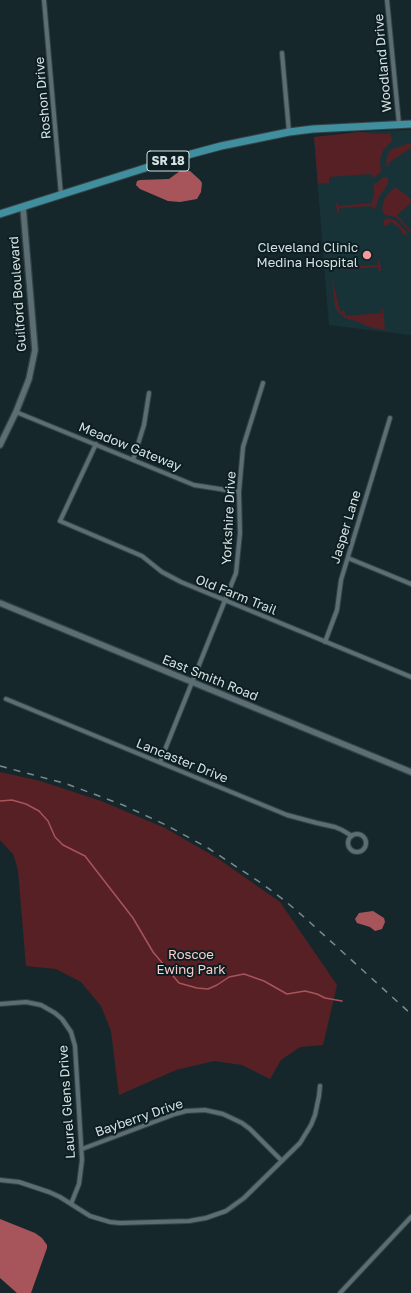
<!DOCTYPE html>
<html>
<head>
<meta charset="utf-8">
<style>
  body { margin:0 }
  canvas { display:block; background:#16272b }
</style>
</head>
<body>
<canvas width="411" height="1293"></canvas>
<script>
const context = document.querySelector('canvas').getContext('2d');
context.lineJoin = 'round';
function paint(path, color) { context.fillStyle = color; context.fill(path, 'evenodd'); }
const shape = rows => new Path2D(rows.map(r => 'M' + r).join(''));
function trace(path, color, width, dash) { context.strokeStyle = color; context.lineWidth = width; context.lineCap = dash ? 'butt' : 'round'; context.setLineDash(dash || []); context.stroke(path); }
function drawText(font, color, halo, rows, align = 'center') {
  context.font = font + ' "Golos Text",sans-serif'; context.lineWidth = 4; context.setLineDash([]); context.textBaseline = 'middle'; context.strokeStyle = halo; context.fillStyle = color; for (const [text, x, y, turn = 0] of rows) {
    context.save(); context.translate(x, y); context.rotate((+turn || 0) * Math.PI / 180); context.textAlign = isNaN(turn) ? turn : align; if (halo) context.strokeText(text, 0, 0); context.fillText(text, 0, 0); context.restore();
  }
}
const built = shape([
  [411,130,411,335,329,325,314,138,362,132]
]);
const green = shape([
  [360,132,375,134,390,134,391,135,392,141,384,149,381,155,380,161,381,172,373,178,371,174,329,177,329,183,318,184,314,137],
  [411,143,411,148,388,163,389,166,386,165,387,156,391,150,395,148],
  [384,177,386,177,388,179,388,184,379,197,375,209,373,209,372,206,339,208,339,213,337,211,336,204,337,201,338,206,372,203,374,193,374,185],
  [394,188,396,188,410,198,411,203,397,215,411,231,411,233,396,217,385,215,383,212,382,207,384,200,388,194],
  [387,218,395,220,406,231,407,234,404,235,398,227,391,222,389,222,388,226,383,225,384,220],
  [378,260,380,262,381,270,379,272,378,267,340,270,340,266,341,264,342,267,378,265],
  [332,278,340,311,345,311,346,316,382,313,382,309,383,308,385,330,369,327,359,322,345,318,339,313,335,307],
  [0,772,40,781,101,801,165,828,217,858,280,902,337,985,323,1045,300,1047,281,1060,270,1079,242,1065,214,1061,176,1070,119,1095,111,1031,101,1006,81,982,56,969,26,966,18,870,13,854,0,840]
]);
const water = shape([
  [180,171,190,171,200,180,202,183,201,192,197,199,180,202,168,201,140,189,136,185,137,181,140,180,169,179],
  [373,911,384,918,385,922,382,929,375,931,370,927,357,923,355,919,359,913],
  [0,1219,35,1233,42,1238,47,1245,47,1248,31,1293,17,1293,0,1278]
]);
const stream = shape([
  [0,801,12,800,26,804,39,811,48,821,55,837,63,845,85,856,133,918,153,952,179,983,197,988,208,989,217,985,229,977,244,974,264,981,287,994,305,991,317,994,325,998,342,1001]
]);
const minor = shape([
  [44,0,61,195],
  [387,0,399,124],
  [282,53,289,132],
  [16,412,194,485,239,492],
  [96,444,60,521,142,556,162,572,181,582,411,677],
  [133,460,144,425,149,393],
  [348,558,411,584],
  [325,642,337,610,341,580,390,418],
  [6,699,287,815,317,823,335,827,342,830,352,836],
  [160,762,236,573,240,533,239,492,243,447,263,383],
  '348 843a9 9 0 1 1 18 0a9 9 0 1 1-18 0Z',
  [0,1004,26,1002,41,1005,55,1013,62,1019,71,1032,75,1046,82,1160,79,1184,71,1204],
  [82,1149,175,1114,186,1111,205,1110,223,1114,242,1123,250,1129,282,1161],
  [0,1180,19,1182,49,1192,60,1197,90,1216,110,1222,120,1223,189,1221,206,1218,226,1211,244,1198,300,1143,311,1125,315,1115,319,1096,320,1086],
  [340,1293,411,1217]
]);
const tertiary = shape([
  [0,445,16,412,29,379,35,350,23,207],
  [0,603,411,772]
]);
const trunk = shape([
  [0,214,180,157,221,146,289,132,313,129,411,124]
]);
const rail = shape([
  [0,766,67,784,123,805,166,825,208,848,261,883,284,900,304,917,411,1014]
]);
const markers = [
  [367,255,5,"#f59b9e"]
];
const shields = [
  [168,161,42]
];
const shieldNames = [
  ["SR 18",168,161]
];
const streetNames = [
  ["Woodland Drive",383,63,-95],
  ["Roshon Drive",43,98,-95],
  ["Guilford Boulevard",18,294,-94],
  ["Meadow Gateway",130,447,22],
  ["Yorkshire Drive",229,518,-87],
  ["Jasper Lane",346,527,-73],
  ["Old Farm Trail",236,595,22],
  ["East Smith Road",210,678,22],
  ["Lancaster Drive",182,761,22],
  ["Laurel Glens Drive",67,1102,-94],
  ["Bayberry Drive",139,1118,-19]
];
const poiNames = [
  ["Cleveland Clinic",358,248],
  ["Medina Hospital",358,263]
];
const parkNames = [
  ["Roscoe",191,955],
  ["Ewing Park",191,970]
];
paint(built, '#183337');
paint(green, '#572025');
paint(water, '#a7555a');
trace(stream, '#a7555a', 1.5);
trace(minor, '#354245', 6);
trace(tertiary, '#354245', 8);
trace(trunk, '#354245', 9);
trace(minor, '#5b6e73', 4);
trace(tertiary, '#5b6e73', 5.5);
trace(trunk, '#408f9e', 7);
trace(rail, '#7c8a8d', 1.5, [7, 7]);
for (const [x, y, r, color] of markers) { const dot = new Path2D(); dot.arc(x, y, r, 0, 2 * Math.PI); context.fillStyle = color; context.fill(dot); trace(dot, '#0c1e21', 1.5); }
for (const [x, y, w] of shields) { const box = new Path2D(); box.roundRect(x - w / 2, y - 10, w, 20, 3); context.fillStyle = '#0c1e21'; context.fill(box); trace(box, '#d5e0e2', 1); }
drawText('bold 12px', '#d5e0e2', null, shieldNames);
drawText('13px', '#d5e0e2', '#0c1e21', streetNames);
drawText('13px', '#d5e0e2', '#0c1e21', poiNames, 'right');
drawText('13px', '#fccccc', '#0c1e21', parkNames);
</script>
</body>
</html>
